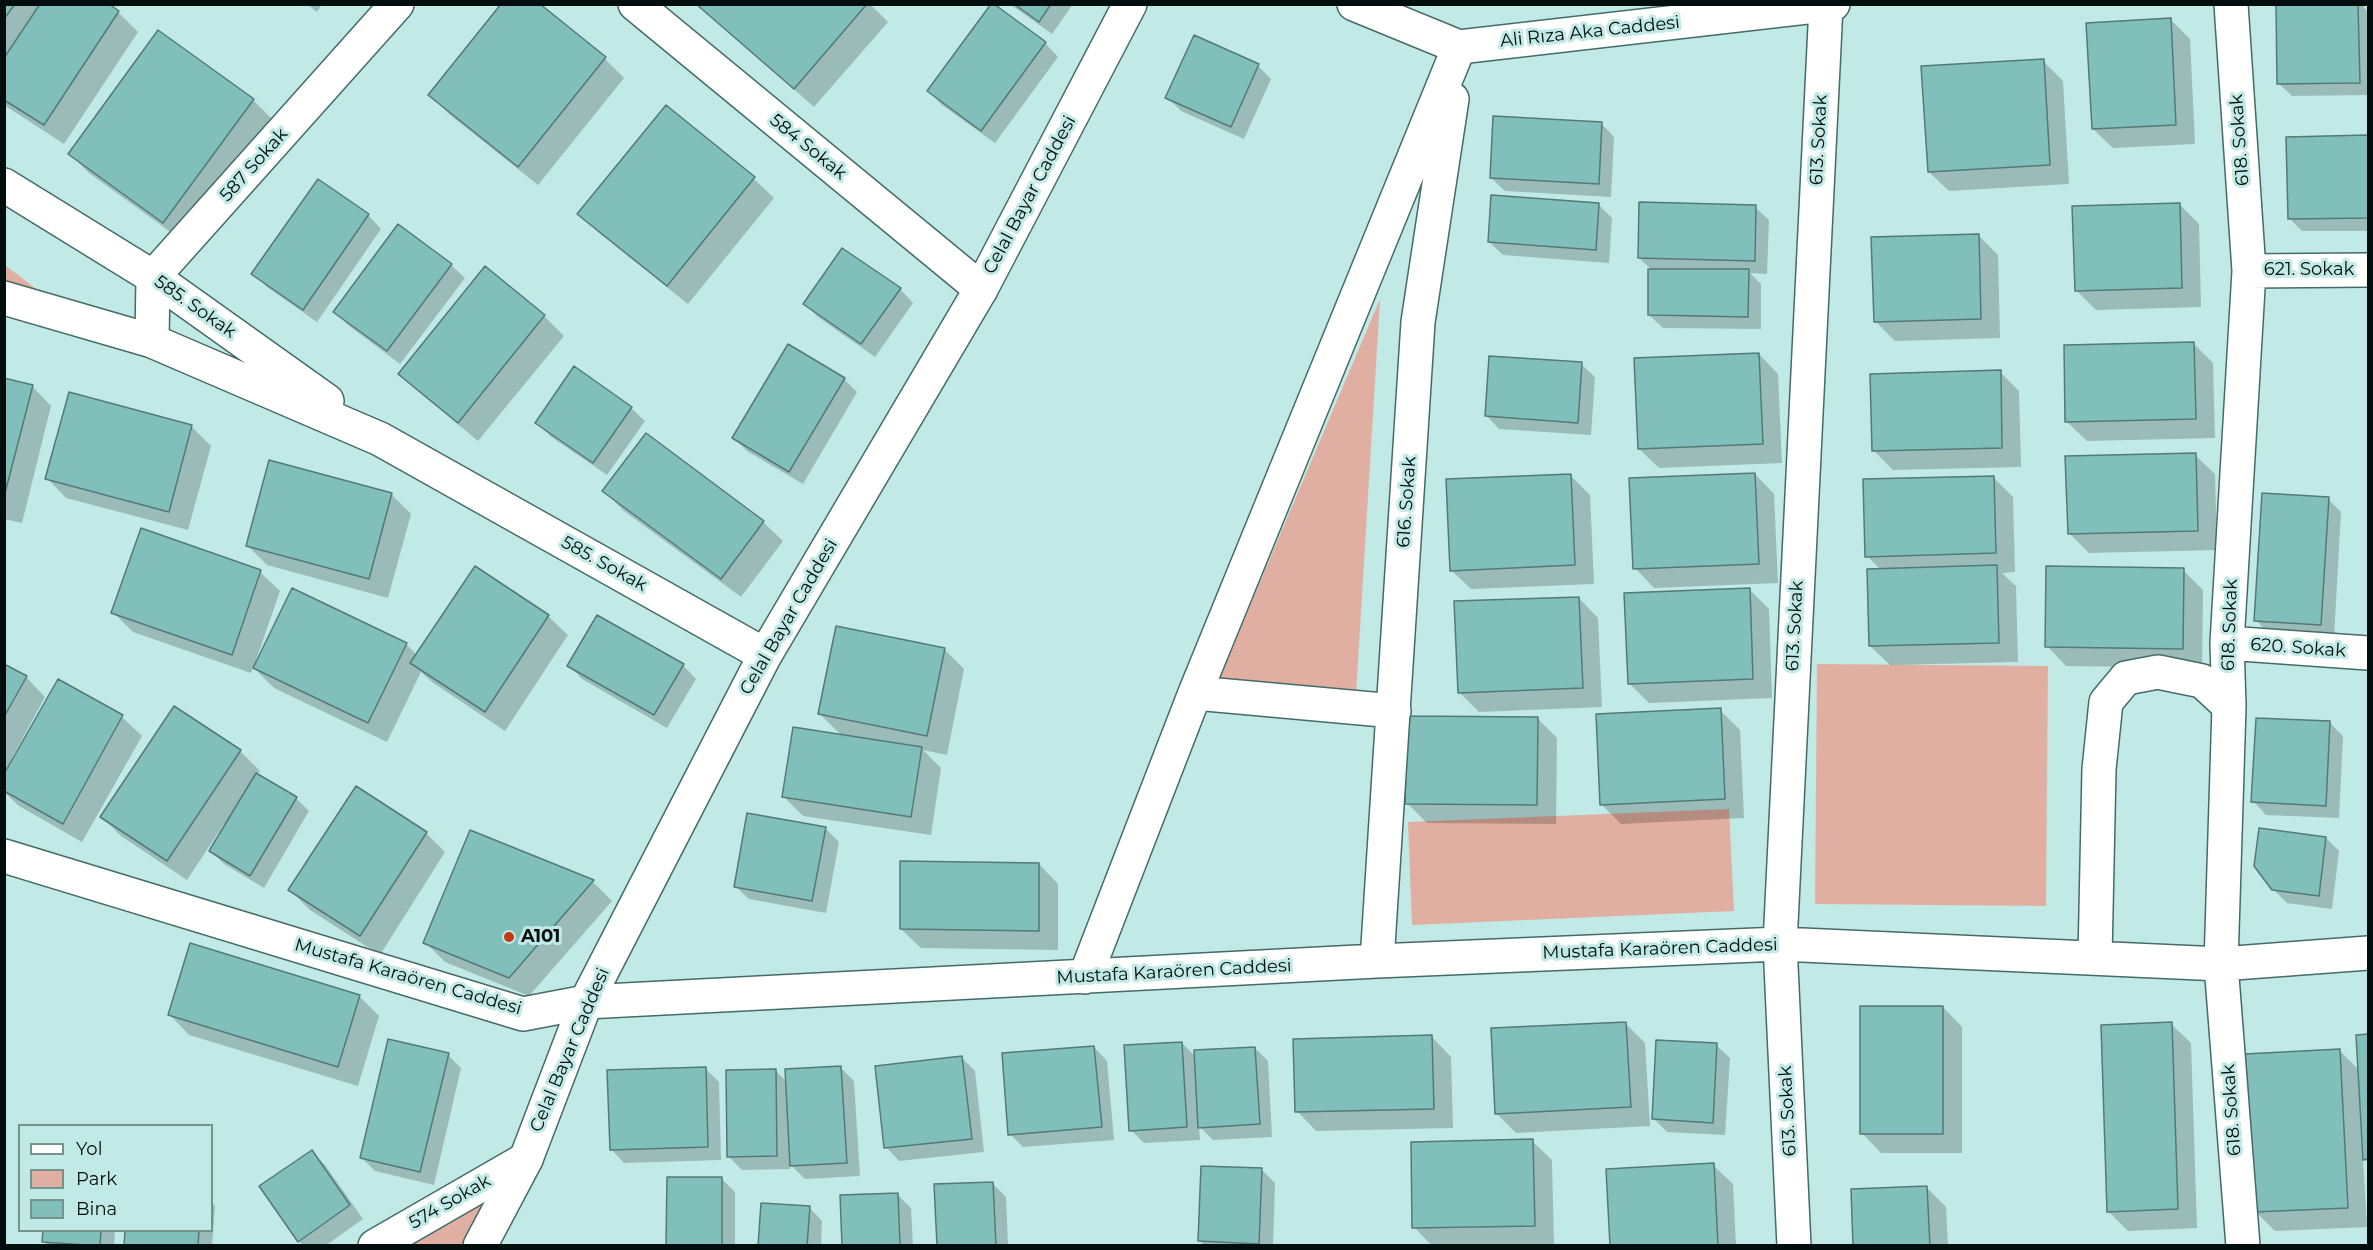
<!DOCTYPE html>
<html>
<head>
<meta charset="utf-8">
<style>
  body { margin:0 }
  #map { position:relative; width:2373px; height:1250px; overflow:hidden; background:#c1eae6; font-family:Montserrat,sans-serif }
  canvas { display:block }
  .frame { position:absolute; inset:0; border:6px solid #020e0d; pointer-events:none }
  .legend { position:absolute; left:18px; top:1124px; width:195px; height:108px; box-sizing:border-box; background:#c1eae6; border:2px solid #75928f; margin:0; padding:8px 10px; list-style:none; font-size:18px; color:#020e0d }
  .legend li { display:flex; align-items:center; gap:12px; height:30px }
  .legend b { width:30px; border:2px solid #75928f }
</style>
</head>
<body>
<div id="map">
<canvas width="2373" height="1250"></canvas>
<div class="frame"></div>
<ul class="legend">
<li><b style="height:8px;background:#fff"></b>Yol</li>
<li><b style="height:16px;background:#e1afa1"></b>Park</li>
<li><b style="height:16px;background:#80bfba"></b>Bina</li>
</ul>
</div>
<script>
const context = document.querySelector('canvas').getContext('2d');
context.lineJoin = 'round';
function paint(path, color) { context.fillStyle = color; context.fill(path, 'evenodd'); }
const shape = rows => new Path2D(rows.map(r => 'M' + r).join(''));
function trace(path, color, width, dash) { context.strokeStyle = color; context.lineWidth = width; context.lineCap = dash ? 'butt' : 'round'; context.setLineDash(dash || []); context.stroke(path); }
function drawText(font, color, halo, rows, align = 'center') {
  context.font = font + ' Montserrat,sans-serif'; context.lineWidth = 6; context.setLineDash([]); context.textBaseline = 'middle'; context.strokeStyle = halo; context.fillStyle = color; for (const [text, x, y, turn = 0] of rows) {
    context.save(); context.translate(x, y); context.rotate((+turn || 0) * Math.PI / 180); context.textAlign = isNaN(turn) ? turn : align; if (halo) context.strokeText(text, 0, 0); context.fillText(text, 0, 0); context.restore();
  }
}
const green = shape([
  [5,265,53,302,5,288],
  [1380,299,1356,694,1219,679],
  [1817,664,2048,666,2046,906,1815,904],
  [1729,809,1734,911,1412,925,1408,822],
  [526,1159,480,1245,375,1245]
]);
const shadow = shape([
  [4,4,106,4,118,12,138,32,64,144,4,105],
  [307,4,322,4,317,12],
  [538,4,605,59,624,78,538,185,449,114,430,95],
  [697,4,870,4,888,22,814,107],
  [1010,4,1073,4,1052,34],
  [2277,4,2361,4,2368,12,2368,95,2292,96,2278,83],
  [992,5,1045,43,1058,57,995,143,942,105,929,91],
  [2170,19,2190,39,2195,144,2113,148,2093,129],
  [2043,61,2063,81,2069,184,1949,191,1929,172],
  [1258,66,1271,79,1244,139,1181,111,1167,97],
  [253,100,272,119,183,241,89,173,70,154],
  [666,108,754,179,774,198,688,304,599,233,579,214],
  [1601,123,1614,137,1611,197,1505,191,1491,178],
  [2368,137,2368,231,2302,231,2289,218,2288,138],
  [1599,205,1612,218,1609,263,1503,255,1489,242],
  [2180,205,2199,224,2201,307,2096,310,2077,291],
  [1755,207,1769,220,1767,274,1750,273,1761,284,1761,329,1663,328,1649,315,1652,270,1639,258],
  [368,215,381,229,317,322,267,287,253,274],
  [399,226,451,265,465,278,400,364,348,325,335,312],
  [1979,236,1998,255,2000,338,1895,341,1876,322],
  [485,269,544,316,564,336,478,441,420,393,400,374],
  [900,289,913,303,875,357,818,317,805,304],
  [2193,343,2213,363,2215,438,2087,441,2067,422],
  [1759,354,1778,374,1782,463,1659,468,1639,449],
  [1581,364,1595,377,1591,435,1499,429,1486,415],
  [575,368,631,408,645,421,607,475,550,436,537,422],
  [2000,372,2019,391,2021,467,1893,470,1874,451],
  [4,379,32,386,51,406,22,523,4,519],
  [844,379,857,392,803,484,747,451,734,438],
  [191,426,211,446,188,530,66,498,47,478],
  [646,435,763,522,783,541,741,597,624,511,604,491],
  [2195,455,2215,474,2217,550,2089,553,2069,533],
  [1755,474,1774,494,1778,583,1654,588,1635,568],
  [1570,475,1590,495,1594,584,1471,589,1451,570],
  [1993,477,2013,497,2015,572,2002,573,2016,586,2018,662,1890,665,1870,646,1881,570,1867,556],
  [391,494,411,514,388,598,267,565,248,546],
  [2328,499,2341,512,2334,637,2269,634,2256,620],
  [475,568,548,616,568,635,505,731,432,682,421,672,387,742,274,688,253,667,251,673,133,632,113,612,260,572,280,591,256,660,406,644,417,655],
  [2183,570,2203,590,2202,668,2066,666,2047,646],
  [1749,589,1769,609,1772,698,1649,703,1629,683],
  [1579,598,1598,618,1602,707,1479,712,1459,692],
  [944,649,964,669,947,755,923,750,941,768,931,835,803,816,783,796,842,736,820,714],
  [569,665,683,665,696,679,667,728,582,679],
  [4,666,26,677,45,697,12,758,15,759,59,681,122,717,142,736,82,842,19,806,4,792],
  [174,708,240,751,260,771,257,775,296,798,309,811,264,888,224,864,211,851,226,826,224,824,187,880,121,836,102,817],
  [1720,710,1740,730,1744,818,1621,824,1601,804],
  [1537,718,1557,738,1556,824,1427,823,1407,803],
  [2330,723,2343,736,2339,818,2266,815,2253,801],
  [825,828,839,842,826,913,749,899,735,886],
  [471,832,593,882,612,901,529,996,445,962,425,942],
  [426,833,445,852,380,955,310,910,290,890],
  [2326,838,2339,851,2332,909,2287,903,2273,889],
  [1039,864,1058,884,1058,950,921,948,901,929],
  [359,996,379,1016,358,1086,189,1035,170,1015],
  [1943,1007,1962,1027,1962,1153,1881,1153,1862,1133],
  [1626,1024,1645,1043,1650,1126,1516,1133,1496,1113],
  [2171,1024,2191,1043,2197,1228,2128,1231,2108,1211],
  [2368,1035,2368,1163,2363,1158,2367,1227,2275,1231,2255,1211,2340,1051,2360,1071,2358,1036],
  [1432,1037,1451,1057,1453,1128,1316,1131,1297,1111],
  [1182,1043,1196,1057,1255,1048,1268,1061,1272,1137,1213,1140,1199,1126,1200,1140,1144,1143,1131,1130],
  [1716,1045,1730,1058,1725,1135,1667,1132,1653,1118],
  [1094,1047,1107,1061,1114,1140,1023,1147,1010,1134],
  [448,1055,461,1068,434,1185,375,1171,362,1158],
  [962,1058,975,1071,984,1152,899,1161,886,1147],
  [705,1068,719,1082,721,1160,624,1163,611,1149],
  [841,1068,854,1081,860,1176,805,1179,790,1164,790,1169,742,1170,729,1157,776,1071,787,1082],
  [1532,1141,1552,1160,1554,1245,1432,1246,1414,1227],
  [312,1152,325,1165,363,1219,325,1246,304,1246,299,1241],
  [1713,1165,1733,1184,1736,1246,1611,1246],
  [1261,1169,1275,1183,1273,1246,1205,1246,1200,1241],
  [722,1179,735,1192,735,1246,667,1246],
  [993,1184,1006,1197,1008,1246,939,1246],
  [1927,1188,1946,1207,1948,1246,1855,1246],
  [897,1194,911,1208,913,1246,844,1246],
  [212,1202,215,1206,212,1246,126,1246,127,1230,212,1230],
  [809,1207,822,1221,821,1246,760,1246],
  [44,1230,115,1230,114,1246,48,1246,44,1241]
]);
const building = shape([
  [4,4,15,4,4,19,4,4],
  [40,4,109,4,119,11,44,125,4,100,4,58,40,4],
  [501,4,540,4,606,57,518,167,428,95,501,4],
  [696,4,867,4,794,89,696,4],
  [991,4,994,4,1046,42,981,131,927,91,991,4],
  [1014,4,1051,4,1039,22,1014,4],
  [2276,4,2358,4,2360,83,2277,84,2276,4],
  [2171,18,2176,125,2092,129,2086,23,2171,18],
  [158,30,254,99,163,223,68,154,158,30],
  [1194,35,1259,64,1231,127,1165,98,1194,35],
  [2044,59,2050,165,1928,172,1921,66,2044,59],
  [666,105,755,177,667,286,577,214,666,105],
  [1493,116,1602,122,1599,184,1490,178,1493,116],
  [2368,135,2368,218,2288,219,2286,137,2368,135],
  [318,179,369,214,303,310,251,274,318,179],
  [1491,195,1599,203,1596,250,1488,242,1491,195],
  [1639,202,1756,205,1755,261,1638,258,1639,202],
  [2180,203,2182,288,2075,291,2072,206,2180,203],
  [398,224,452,264,387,351,333,312,398,224],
  [1979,234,1981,319,1874,322,1871,237,1979,234],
  [842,248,901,288,861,344,803,304,842,248],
  [485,266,545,315,458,423,398,374,485,266],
  [1648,269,1749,269,1748,317,1648,315,1648,269],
  [2194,342,2196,419,2065,422,2064,345,2194,342],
  [788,344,845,378,789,472,732,438,788,344],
  [1759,353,1763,444,1638,449,1634,358,1759,353],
  [1489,356,1582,362,1578,423,1485,416,1489,356],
  [574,366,632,407,593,463,535,423,574,366],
  [2001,370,2002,448,1872,451,1870,374,2001,370],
  [4,378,33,385,4,497,4,378],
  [69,392,192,425,169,512,45,479,69,392],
  [646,433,764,521,721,579,602,491,646,433],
  [2196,453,2198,531,2068,534,2065,456,2196,453],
  [269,460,392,493,369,579,246,546,269,460],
  [1755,473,1759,564,1633,569,1629,478,1755,473],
  [1571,474,1575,565,1450,571,1446,479,1571,474],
  [1994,476,1996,553,1865,557,1863,479,1994,476],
  [2262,493,2329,497,2321,625,2254,621,2262,493],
  [141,528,261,570,232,655,111,613,141,528],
  [1997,565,1999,643,1869,646,1867,569,1997,565],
  [475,566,549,615,485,712,410,663,475,566],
  [2046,566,2184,568,2183,649,2045,647,2046,566],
  [292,588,407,643,368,723,253,668,292,588],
  [1750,588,1753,679,1628,684,1624,593,1750,588],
  [1579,597,1583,688,1458,693,1454,601,1579,597],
  [597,615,684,664,654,715,567,666,597,615],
  [836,626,945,648,927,736,818,714,836,626],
  [4,664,27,676,4,717,4,664],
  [58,679,123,715,63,824,4,791,4,774,58,679],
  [174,706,241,750,167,861,100,817,174,706],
  [1721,708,1725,799,1600,805,1596,714,1721,708],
  [1407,716,1538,717,1537,805,1405,804,1407,716],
  [2256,718,2330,721,2326,806,2251,802,2256,718],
  [793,727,922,747,911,817,782,797,793,727],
  [256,773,297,797,250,876,209,851,256,773],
  [356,786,427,832,360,936,288,890,356,786],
  [747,813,826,827,812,901,734,887,747,813],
  [2259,828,2326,837,2319,896,2272,890,2254,866,2259,828],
  [470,830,594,880,509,978,423,943,470,830],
  [900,861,1039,863,1039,931,900,929,900,861],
  [190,943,360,995,338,1067,168,1015,190,943],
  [1860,1006,1943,1006,1943,1134,1860,1134,1860,1006],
  [1626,1022,1631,1107,1495,1114,1491,1028,1626,1022],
  [2172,1022,2178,1209,2107,1212,2101,1025,2172,1022],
  [2368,1034,2368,1159,2363,1160,2356,1035,2368,1034],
  [1432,1035,1434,1109,1295,1112,1293,1039,1432,1035],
  [388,1039,449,1053,420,1172,360,1158,388,1039],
  [1656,1040,1717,1043,1713,1123,1652,1119,1656,1040],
  [1182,1042,1187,1127,1129,1131,1124,1045,1182,1042],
  [1094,1046,1102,1127,1008,1135,1002,1053,1094,1046],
  [1255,1047,1260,1124,1198,1128,1194,1050,1255,1047],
  [2340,1049,2348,1208,2254,1212,2245,1054,2340,1049],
  [962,1056,972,1139,884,1148,875,1066,962,1056],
  [841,1066,847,1163,790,1166,785,1069,841,1066],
  [706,1067,708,1147,610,1150,607,1070,706,1067],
  [776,1069,777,1156,727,1157,726,1070,776,1069],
  [1533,1139,1535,1226,1412,1228,1411,1142,1533,1139],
  [312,1150,350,1205,298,1242,259,1186,312,1150],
  [1714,1163,1718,1246,1610,1246,1606,1169,1714,1163],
  [1201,1166,1262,1168,1259,1244,1198,1241,1201,1166],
  [667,1177,722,1177,722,1246,666,1246,667,1177],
  [993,1182,996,1246,937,1246,934,1184,993,1182],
  [1927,1186,1930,1246,1853,1246,1851,1189,1927,1186],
  [898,1193,900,1246,842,1246,840,1195,898,1193],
  [761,1203,810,1206,807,1246,758,1246,761,1203],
  [43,1230,101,1230,100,1246,42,1242,43,1230],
  [125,1230,199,1230,198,1246,124,1246,125,1230]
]);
const minor = shape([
  [635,4,981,289],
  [2231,4,2249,271,2227,643,2229,706,2221,964,2243,1246],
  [4,185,153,277,327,401],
  [2249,271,2368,270],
  [4,298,152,341,380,439,765,655],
  [152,341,153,277,397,4],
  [2227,643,2368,653],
  [1195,693,1394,711],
  [4,856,523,1014,586,1002,1377,961,1780,944,2221,964,2368,953],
  [2095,958,2099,769,2106,702,2126,678,2158,672,2202,681,2229,706],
  [1377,961,1418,322,1452,99],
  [1085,977,1195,693,1459,47],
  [375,1246,526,1159],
  [1794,1246,1780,944,1826,6]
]);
const tertiary = shape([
  [1354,4,1459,47,1833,4],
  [480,1246,526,1159,586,1002,765,655,981,289,1130,4]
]);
const markers = [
  [509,937,6,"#c23913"]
];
const streetNames = [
  ["Ali Rıza Aka Caddesi",1590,32,-6],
  ["613. Sokak",1819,140,-87],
  ["618. Sokak",2240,140,-94],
  ["584 Sokak",808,147,39],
  ["587 Sokak",254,165,-48],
  ["Celal Bayar Caddesi",1030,195,-62],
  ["621. Sokak",2309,270],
  ["585. Sokak",195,307,35],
  ["616. Sokak",1407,502,-86],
  ["585. Sokak",604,564,29],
  ["Celal Bayar Caddesi",789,617,-60],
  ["618. Sokak",2230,625,-88],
  ["613. Sokak",1795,626,-87],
  ["620. Sokak",2298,648,4],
  ["Mustafa Karaören Caddesi",1660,949,-2],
  ["Mustafa Karaören Caddesi",1174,972,-3],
  ["Mustafa Karaören Caddesi",408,977,16],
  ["Celal Bayar Caddesi",570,1050,-67],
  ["618. Sokak",2232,1110,-94],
  ["613. Sokak",1788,1111,-93],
  ["574 Sokak",450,1202,-30]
];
const poiNames = [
  ["A101",521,937]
];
paint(green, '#e1afa1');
paint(shadow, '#0003');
paint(building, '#80bfba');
trace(building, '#537a76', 1.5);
trace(minor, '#456b68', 36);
trace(tertiary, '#456b68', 36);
trace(minor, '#fff', 33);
trace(tertiary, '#fff', 33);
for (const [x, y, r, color] of markers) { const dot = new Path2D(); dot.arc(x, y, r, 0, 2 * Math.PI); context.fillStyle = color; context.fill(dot); trace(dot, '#c1eae6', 2); }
drawText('18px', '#020e0d', '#c1eae6', streetNames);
drawText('bold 18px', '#020e0d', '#c1eae6', poiNames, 'left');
</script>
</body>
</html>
